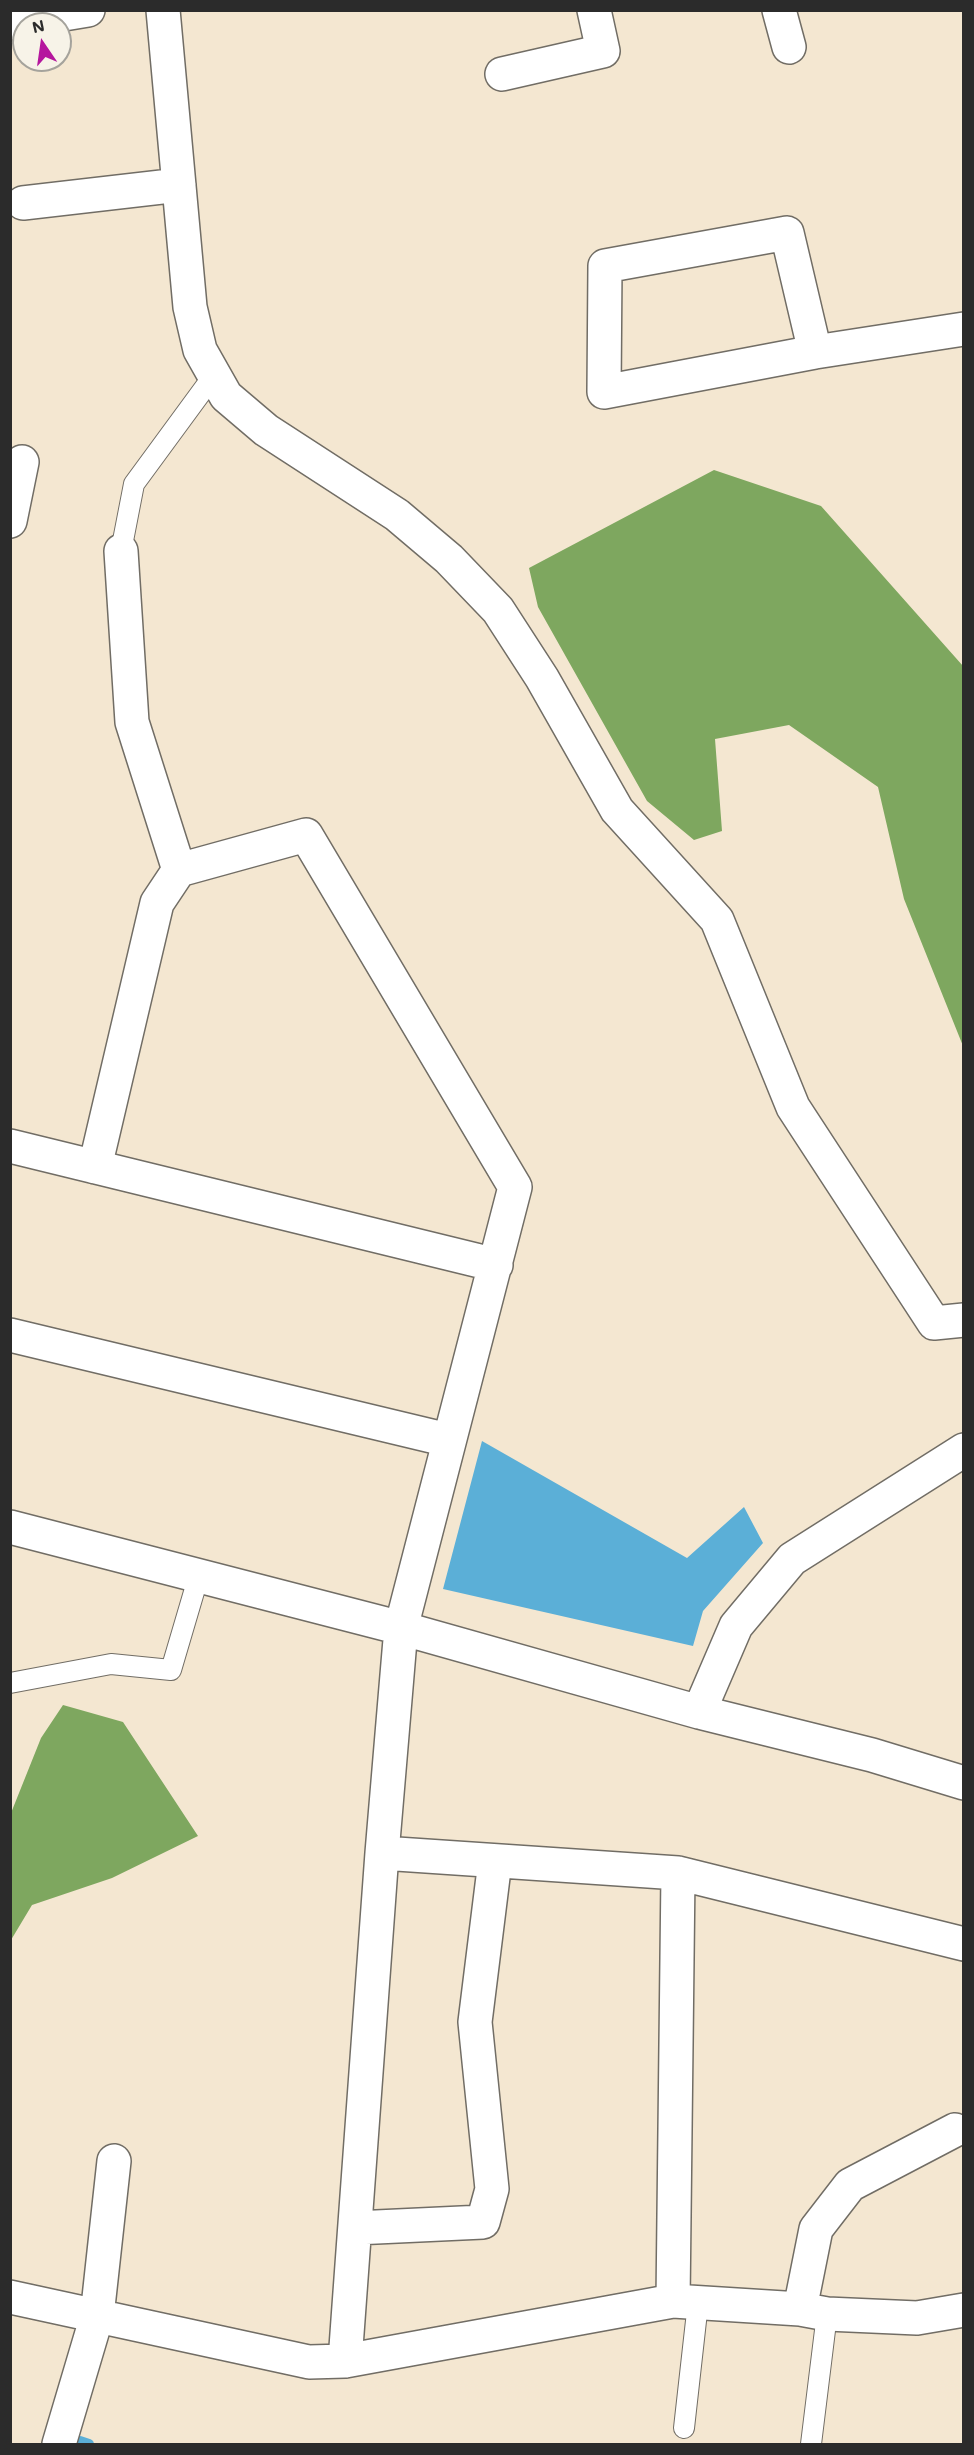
<!DOCTYPE html>
<html>
<head>
<meta charset="utf-8">
<style>
  body { margin:0 }
  #map { position:relative; width:974px; height:2455px; overflow:hidden; background:#f4e7d1; font-family:Mali,sans-serif }
  canvas { display:block }
  .frame { position:absolute; inset:0; border:12px solid #2b2b2b; pointer-events:none }
  .north { position:absolute; left:12px; top:12px; width:60px; height:60px; box-sizing:border-box; background:#f7f3e8; border:2px solid #a5a39c; border-radius:50%; rotate:347deg; font-size:16px; font-weight:700; line-height:24px; text-align:center; color:#2b2b2b }
  .north::after { content:''; display:block; margin:auto; width:21px; height:27px; background:#b5179e; clip-path:polygon(50% 0,100% 100%,50% 72%,0 100%) }
</style>
</head>
<body>
<div id="map">
<canvas width="974" height="2455"></canvas>
<div class="frame"></div>
<div class="north">N</div>
</div>
<script>
const context = document.querySelector('canvas').getContext('2d');
context.lineJoin = 'round';
function paint(path, color) { context.fillStyle = color; context.fill(path, 'evenodd'); }
const shape = rows => new Path2D(rows.map(r => 'M' + r).join(''));
function trace(path, color, width, dash) { context.strokeStyle = color; context.lineWidth = width; context.lineCap = dash ? 'butt' : 'round'; context.setLineDash(dash || []); context.stroke(path); }
const forest = shape([
  [714,470,821,506,963,666,963,1046,904,899,878,787,789,725,715,739,722,831,694,840,647,801,538,607,529,568],
  [63,1705,123,1722,198,1836,112,1878,32,1905,11,1940,11,1813,41,1738]
]);
const water = shape([
  [482,1441,687,1558,744,1507,763,1543,703,1611,693,1646,443,1589]
]);
const stream = shape([
  [80,2441,89,2444]
]);
const lane = shape([
  [121,551,134,484,214,375],
  [10,1683,111,1664,171,1670,199,1575],
  [684,2428,698,2303],
  [811,2444,827,2314]
]);
const street = shape([
  [163,10,190,307,200,350,226,396,266,430,397,515,449,559,498,610,542,678,617,810,717,920,793,1107,934,1323,964,1320],
  [779,10,789,47],
  [502,74,603,51,594,10],
  [23,203,179,185],
  [815,352,787,233,605,266,604,392,815,352,964,329],
  [10,521,22,462],
  [179,870,306,835,515,1187,401,1628,382,1853,345,2361],
  [10,1146,496,1265],
  [95,1167,157,903,179,870,132,722,121,551],
  [10,1335,448,1440],
  [10,1527,401,1628,699,1712,872,1755,964,1783],
  [699,1712,736,1626,792,1559,964,1450],
  [382,1853,678,1873,964,1944],
  [355,2228,483,2222,492,2189,475,2022,495,1861],
  [10,2297,309,2362,345,2361,673,2301,800,2309,827,2314,917,2318,964,2310],
  [673,2301,678,1873],
  [800,2309,816,2229,850,2185,955,2130],
  [59,2444,97,2316,114,2161]
]);
const secondary = shape([
  [10,23,88,10]
]);
paint(forest, '#7ea75f');
paint(water, '#5bafd7');
trace(stream, '#5bafd7', 10);
trace(lane, '#716d65', 22);
trace(street, '#716d65', 36);
trace(secondary, '#716d65', 36);
trace(lane, '#fff', 20);
trace(street, '#fff', 33);
trace(secondary, '#fff', 33);
</script>
</body>
</html>
